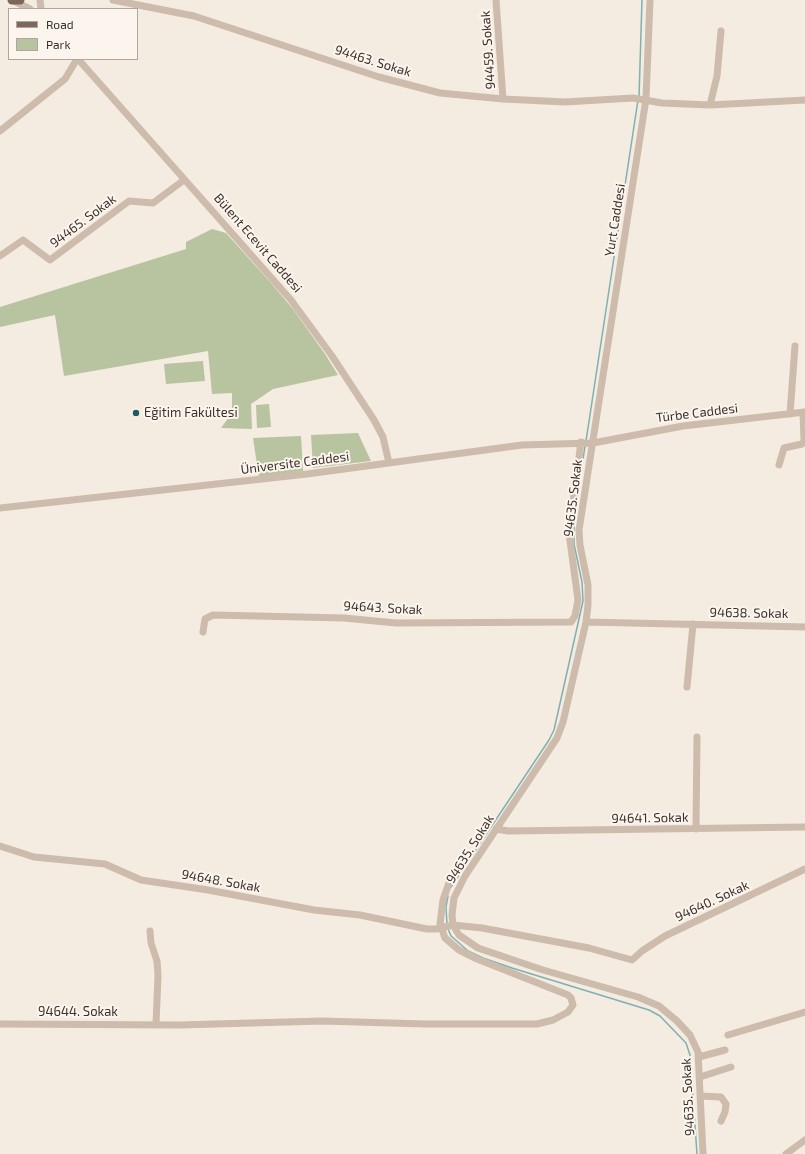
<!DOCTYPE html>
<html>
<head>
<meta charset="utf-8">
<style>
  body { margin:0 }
  #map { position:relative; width:805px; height:1154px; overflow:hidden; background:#f4ebe1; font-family:"Exo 2",sans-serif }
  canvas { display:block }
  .legend { position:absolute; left:8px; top:8px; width:130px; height:52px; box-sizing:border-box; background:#fbf5ee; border:1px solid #aea6a0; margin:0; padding:5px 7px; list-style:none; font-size:12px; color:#3b302b }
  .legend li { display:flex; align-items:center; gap:8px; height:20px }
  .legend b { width:20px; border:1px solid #aea6a0 }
</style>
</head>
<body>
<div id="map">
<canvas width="805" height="1154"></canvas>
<ul class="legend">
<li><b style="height:5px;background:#7d675c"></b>Road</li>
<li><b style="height:11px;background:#b8c4a0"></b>Park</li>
</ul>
</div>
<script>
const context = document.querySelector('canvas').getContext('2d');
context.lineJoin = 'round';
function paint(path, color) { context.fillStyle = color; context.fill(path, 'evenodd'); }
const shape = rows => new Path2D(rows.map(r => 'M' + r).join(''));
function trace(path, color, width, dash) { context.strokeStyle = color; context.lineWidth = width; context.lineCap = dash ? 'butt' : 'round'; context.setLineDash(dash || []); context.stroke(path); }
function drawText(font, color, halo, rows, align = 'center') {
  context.font = font + ' "Exo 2",sans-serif'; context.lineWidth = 4; context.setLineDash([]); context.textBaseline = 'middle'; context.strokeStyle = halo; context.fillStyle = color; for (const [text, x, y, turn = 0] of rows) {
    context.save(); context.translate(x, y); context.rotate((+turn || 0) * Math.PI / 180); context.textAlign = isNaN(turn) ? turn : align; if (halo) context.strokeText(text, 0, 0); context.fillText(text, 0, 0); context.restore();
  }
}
const green = shape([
  [212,229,226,233,271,283,293,309,325,354,338,375,273,389,251,404,252,429,221,428,232,413,232,393,212,394,208,351,64,376,55,315,0,327,0,307,186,249,186,242],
  [203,361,205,381,166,384,164,364],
  [269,404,271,427,257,428,256,405],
  [358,433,371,461,313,468,311,435],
  [301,436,303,471,259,478,253,438]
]);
const stream = shape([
  [639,97,642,0],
  [586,441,638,100],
  [579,486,585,446],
  [451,887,549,740,554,730,583,601,582,582,574,544,574,521],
  [447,924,446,907,448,896],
  [448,929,451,936,459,943,468,951,483,958,512,968,649,1010,660,1016,686,1043,690,1055,697,1154]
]);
const minor = shape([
  [40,0,41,9],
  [113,0,194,16,379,77,440,93,503,99,565,102,633,98,662,103,710,105,805,100],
  [496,0,503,99],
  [650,0,646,99,579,530,580,545,588,585,588,605,586,622,563,722,557,738,465,876,454,898,452,915,453,925,459,935,478,948,543,970,638,997,659,1006,677,1021,690,1035,698,1052,703,1154],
  [14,1,30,9],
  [78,59,291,300,332,356,374,420,383,437,389,463],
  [710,105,717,76,721,31],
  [0,131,65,79,77,59],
  [0,256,23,240,50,260,129,201,153,203,184,180],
  [790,414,795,346],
  [779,465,784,448,802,444,804,441,803,412],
  [0,508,307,474,522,445,593,443,683,426,805,412],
  [586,622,805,627],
  [203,632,205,619,213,615,344,618,396,623,571,622,575,616,578,600,569,533,581,442],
  [687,687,693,624],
  [496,829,508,831,805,827],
  [696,829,697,737],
  [0,846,34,857,105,864,141,880,208,890,314,910,360,915,427,929,436,929,453,925,482,928,589,948,632,960,642,951,665,936,805,869],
  [150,931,151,943,157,961,158,976,156,1024],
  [0,1024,180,1025,322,1021,425,1024,537,1024,553,1020,568,1012,573,1005,571,998,568,995,477,959,459,950,445,938,440,924,443,900,449,883,462,859],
  [728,1035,805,1012],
  [699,1057,725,1050],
  [700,1077,731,1067],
  [700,1096,721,1097,726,1104,725,1112,721,1121],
  [786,1154,805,1140]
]);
const major = shape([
  [12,0,20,0]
]);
const markers = [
  [136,413,4,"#1f5a5e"]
];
const streetNames = [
  ["94459. Sokak",488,50,-94],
  ["94463. Sokak",373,61,17],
  ["Yurt Caddesi",615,220,-81],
  ["94465. Sokak",83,221,-37],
  ["Bülent Ecevit Caddesi",258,243,49],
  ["Türbe Caddesi",697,413,-7],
  ["Üniversite Caddesi",295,463,-7],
  ["94635. Sokak",573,498,-83],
  ["94643. Sokak",383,608,3],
  ["94638. Sokak",749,613,1],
  ["94641. Sokak",650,818,-1],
  ["94635. Sokak",470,849,-58],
  ["94648. Sokak",221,881,10],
  ["94640. Sokak",712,901,-25],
  ["94644. Sokak",78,1012],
  ["94635. Sokak",688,1097,-93]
];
const poiNames = [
  ["Eğitim Fakültesi",144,413]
];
paint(green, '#b8c4a0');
trace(stream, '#7fb0b2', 1.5);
trace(minor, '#cdbbac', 7);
trace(major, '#7d675c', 9);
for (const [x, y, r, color] of markers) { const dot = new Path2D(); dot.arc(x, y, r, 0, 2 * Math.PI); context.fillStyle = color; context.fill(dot); trace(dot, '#fbf5ee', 1.5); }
drawText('13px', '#3b302b', '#fbf5ee', streetNames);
drawText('13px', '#3b302b', '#fbf5ee', poiNames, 'left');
</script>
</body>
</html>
